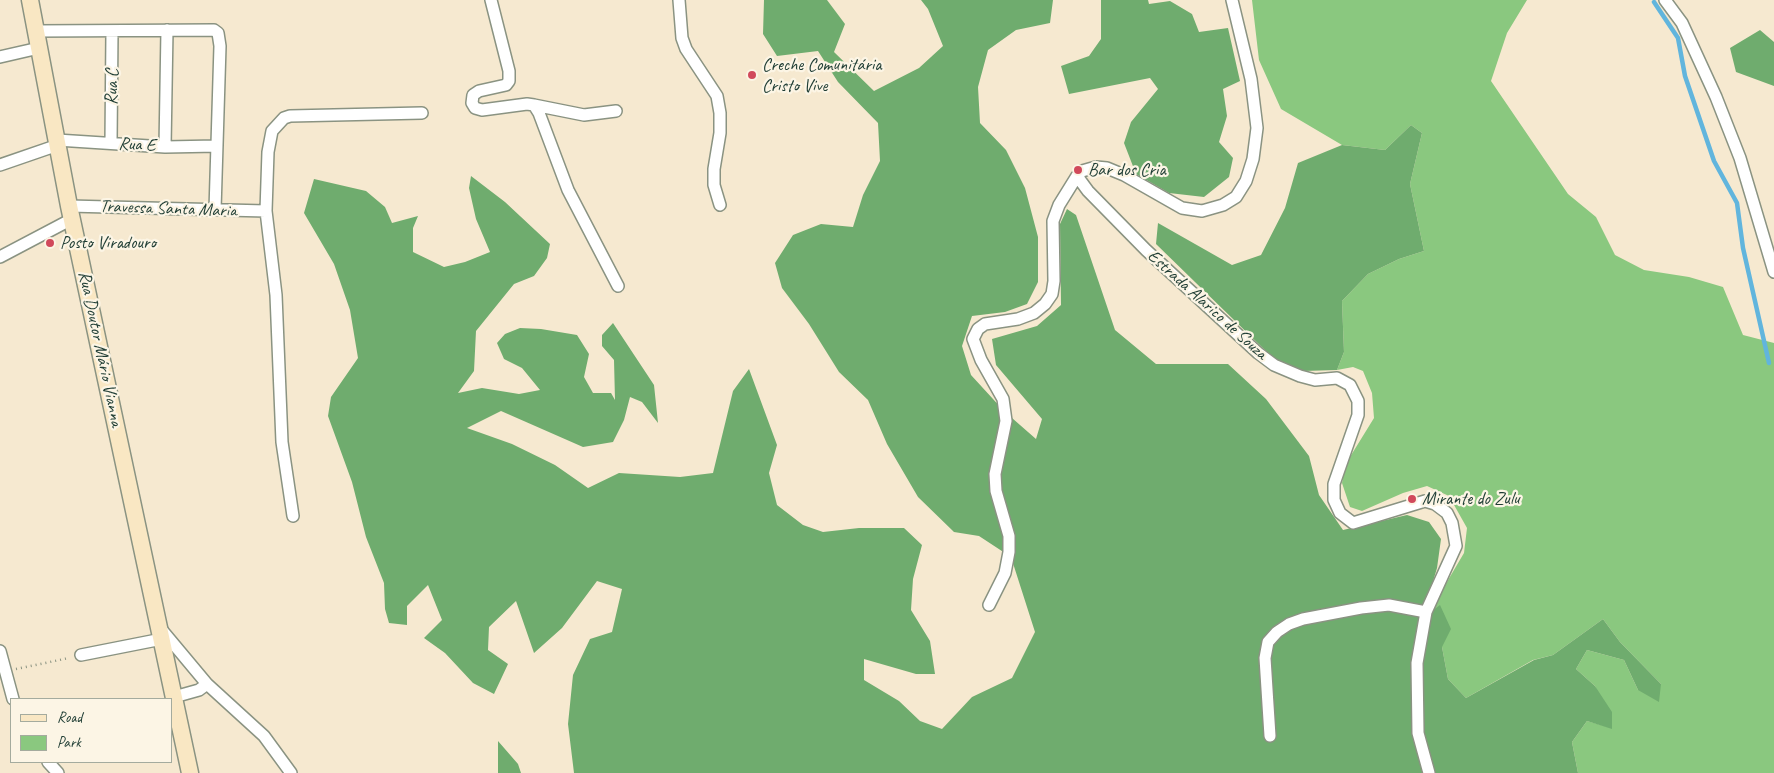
<!DOCTYPE html>
<html>
<head>
<meta charset="utf-8">
<style>
  body { margin:0 }
  #map { position:relative; width:1774px; height:773px; overflow:hidden; background:#f6e9d0; font-family:Caveat,sans-serif }
  canvas { display:block }
  .legend { position:absolute; left:10px; top:698px; width:162px; height:65px; box-sizing:border-box; background:#fcf5e5; border:1px solid #a4ab9e; margin:0; padding:6px 9px; list-style:none; font-size:15px; color:#1f3d34 }
  .legend li { display:flex; align-items:center; gap:10px; height:25px }
  .legend b { width:25px; border:1px solid #a4ab9e }
</style>
</head>
<body>
<div id="map">
<canvas width="1774" height="773"></canvas>
<ul class="legend">
<li><b style="height:6px;background:#f9e7c3"></b>Road</li>
<li><b style="height:14px;background:#8ac87f"></b>Park</li>
</ul>
</div>
<script>
const context = document.querySelector('canvas').getContext('2d');
context.lineJoin = 'round';
function paint(path, color) { context.fillStyle = color; context.fill(path, 'evenodd'); }
const shape = rows => new Path2D(rows.map(r => 'M' + r).join(''));
function trace(path, color, width, dash) { context.strokeStyle = color; context.lineWidth = width; context.lineCap = dash ? 'butt' : 'round'; context.setLineDash(dash || []); context.stroke(path); }
function drawText(font, color, halo, rows, align = 'center') {
  context.font = font + ' Caveat,sans-serif'; context.lineWidth = 4.5; context.setLineDash([]); context.textBaseline = 'middle'; context.strokeStyle = halo; context.fillStyle = color; for (const [text, x, y, turn = 0] of rows) {
    context.save(); context.translate(x, y); context.rotate((+turn || 0) * Math.PI / 180); context.textAlign = isNaN(turn) ? turn : align; if (halo) context.strokeText(text, 0, 0); context.fillText(text, 0, 0); context.restore();
  }
}
const green = shape([
  [1252,0,1527,0,1507,33,1491,81,1568,194,1596,217,1615,255,1644,270,1689,277,1723,287,1743,335,1774,343,1774,773,1578,773,1572,742,1587,721,1612,728,1595,686,1576,669,1587,650,1624,660,1638,690,1661,684,1620,642,1603,619,1553,655,1533,660,1466,698,1448,679,1442,647,1428,614,1464,553,1467,528,1449,496,1427,486,1403,493,1362,511,1350,507,1342,483,1345,465,1374,418,1372,393,1363,371,1353,367,1337,370,1344,352,1342,301,1368,274,1399,259,1424,251,1410,184,1422,133,1411,125,1385,150,1342,145,1281,109,1259,60]
]);
const forest = shape([
  [764,0,827,0,845,24,834,52,874,91,919,68,943,46,928,9,921,0,1053,0,1050,23,1016,30,988,50,978,87,980,123,1006,150,1025,188,1038,237,1038,282,1027,304,1005,312,972,316,962,346,971,375,1004,411,1036,439,1042,419,996,365,992,339,1037,326,1061,305,1060,224,1067,209,1076,215,1115,330,1156,364,1228,364,1266,399,1309,456,1319,495,1343,530,1407,515,1429,522,1441,539,1437,568,1424,612,1415,663,1426,773,574,773,568,724,573,675,590,639,612,632,622,589,597,581,562,628,534,653,516,601,489,627,488,650,508,664,494,694,473,683,445,653,424,638,442,620,428,585,407,606,407,625,389,623,385,609,384,583,366,537,352,482,328,416,331,397,358,358,350,310,334,264,304,213,314,179,366,191,385,207,392,223,418,216,413,228,413,252,444,267,465,262,490,252,476,219,469,188,471,176,505,202,550,244,547,258,534,276,514,284,476,331,474,371,458,393,482,388,519,394,540,390,522,368,504,359,497,343,505,334,520,328,541,329,577,335,589,354,584,377,593,393,611,393,615,400,614,360,602,346,602,335,613,323,654,385,658,423,642,402,630,397,624,420,613,442,583,447,501,411,467,428,512,444,555,465,588,488,619,473,680,477,713,473,733,391,749,369,777,445,769,473,777,505,803,525,823,532,859,528,904,528,922,545,913,579,911,610,930,641,935,674,916,674,864,659,864,680,899,701,920,721,942,729,972,697,1012,678,1035,632,1011,557,979,536,954,532,918,497,887,444,868,400,839,372,809,324,782,288,775,263,793,235,821,224,853,227,863,195,880,161,878,123,838,82,818,51,777,56,763,34],
  [1101,0,1148,0,1149,4,1170,1,1192,14,1199,32,1228,28,1240,81,1223,89,1227,116,1219,142,1233,158,1229,177,1204,197,1169,193,1136,174,1124,143,1131,122,1158,89,1150,78,1069,94,1061,66,1089,56,1101,39],
  [1760,30,1774,42,1774,86,1736,72,1730,48],
  [1411,125,1422,133,1410,184,1424,251,1399,259,1368,274,1342,301,1344,352,1337,370,1303,371,1273,358,1156,244,1158,223,1232,265,1261,255,1285,208,1298,163,1342,145,1385,150],
  [1440,605,1451,629,1442,647,1448,679,1466,698,1534,660,1553,655,1603,619,1620,642,1661,684,1659,702,1638,690,1624,660,1587,650,1576,669,1595,686,1612,712,1612,729,1587,721,1572,742,1578,773,1432,773,1420,732,1419,663,1428,614],
  [498,741,518,764,521,773,498,773]
]);
const stream = shape([
  [1654,2,1678,38,1685,76,1714,161,1737,203,1743,248,1769,363]
]);
const path = shape([
  [16,669,69,658]
]);
const minor = shape([
  [491,0,509,71,509,81,506,85,479,91,473,95,472,103,475,108,482,110,527,104,534,105,539,113,568,190,618,286],
  [679,0,682,38,686,49,717,96,720,113,720,133,714,169,714,185,720,205],
  [1232,0,1251,79,1257,128,1253,159,1246,181,1236,197,1223,205,1202,211,1182,208,1124,175,1107,168,1096,167,1082,171,1077,176,1088,191,1146,250,1258,353,1274,365,1300,376,1315,380,1337,378,1350,385,1358,401,1358,415,1334,484,1334,500,1340,513,1353,523,1425,501,1435,504,1447,513,1452,523,1456,546,1426,612,1417,663,1418,733,1429,773],
  [1665,0,1682,23,1716,97,1740,158,1774,272],
  [36,31,214,30,218,33,220,46,215,210],
  [0,57,39,48],
  [534,105,584,115,616,111],
  [57,140,165,147,217,146],
  [111,143,112,31],
  [165,147,167,30],
  [0,165,58,145],
  [69,206,266,211],
  [0,257,72,219],
  [293,516,282,442,276,295,266,211,268,152,272,131,284,118,290,116,422,113],
  [989,605,1005,573,1009,552,1009,536,996,491,995,474,1006,421,1003,399,981,360,973,339,978,329,985,324,1018,319,1034,313,1045,304,1052,294,1054,281,1053,221,1059,205,1077,176],
  [161,629,207,684,264,736,291,773],
  [0,651,13,699],
  [81,655,162,639],
  [174,697,199,690,207,684],
  [1270,736,1265,658,1268,642,1277,632,1289,624,1303,619,1361,608,1389,605,1426,612],
  [48,762,58,773]
]);
const secondary = shape([
  [30,0,69,206,190,773]
]);
const markers = [
  [752,75,5,"#d1495b"],
  [1078,170,5,"#d1495b"],
  [50,243,5,"#d1495b"],
  [1412,499,5,"#d1495b"]
];
const poiNames = [
  ["Creche Comunitária",762,65],
  ["Cristo Vive",762,86],
  ["Bar dos Cria",1088,170],
  ["Posto Viradouro",60,243],
  ["Mirante do Zulu",1422,499]
];
const streetNames = [
  ["Rua C",112,87,-90],
  ["Rua E",137,145,3],
  ["Travessa Santa Maria",168,209,2],
  ["Estrada Alarico de Souza",1207,305,42],
  ["Rua Doutor Mário Vianna",100,349,78]
];
paint(green, '#8ac87f');
paint(forest, '#6fac6e');
trace(stream, '#61b5dd', 4.5);
trace(minor, '#8a9382', 14);
trace(secondary, '#8a9382', 19);
trace(path, '#8a9382', 2.5, [1, 4]);
trace(minor, '#fff', 11);
trace(secondary, '#f9e7c3', 16);
for (const [x, y, r, color] of markers) { const dot = new Path2D(); dot.arc(x, y, r, 0, 2 * Math.PI); context.fillStyle = color; context.fill(dot); trace(dot, '#fcf5e5', 2); }
drawText('18px', '#1f3d34', '#fcf5e5', poiNames, 'left');
drawText('18px', '#1f3d34', '#fcf5e5', streetNames);
</script>
</body>
</html>
